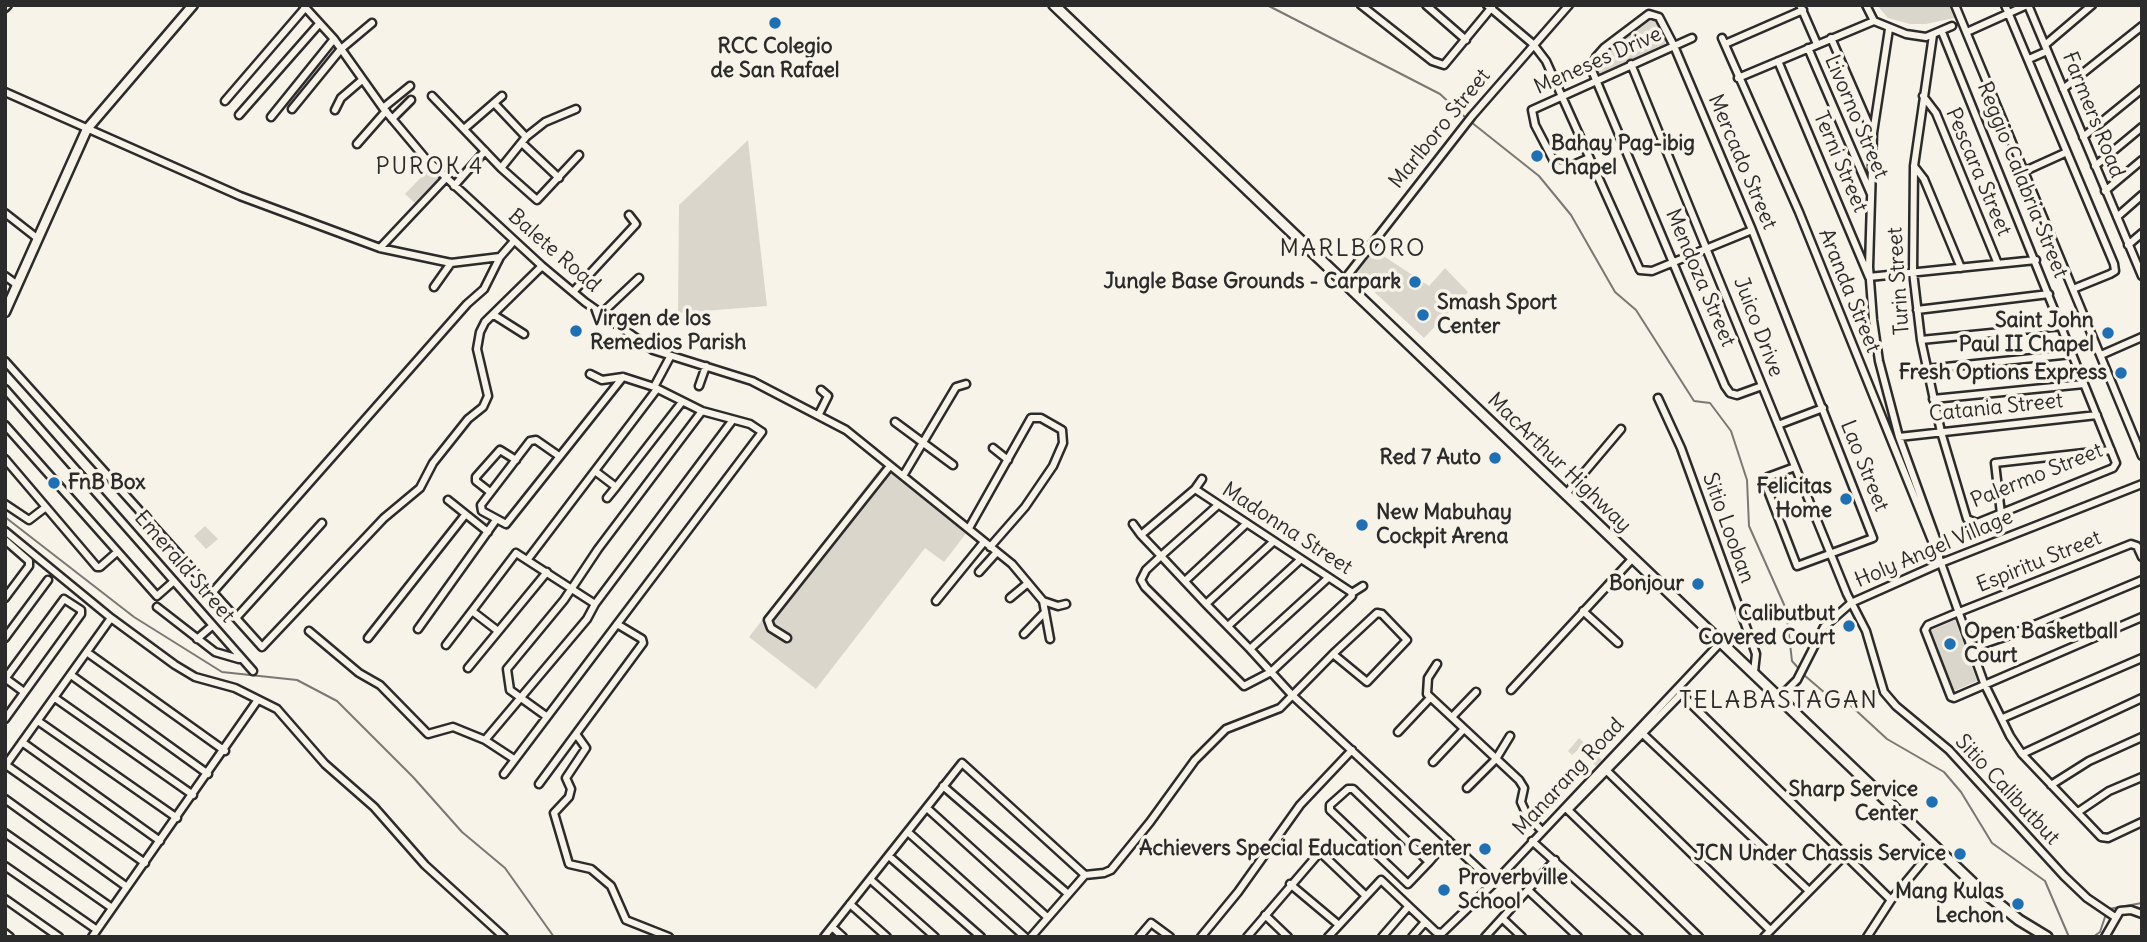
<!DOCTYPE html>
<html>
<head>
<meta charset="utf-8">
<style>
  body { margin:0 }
  #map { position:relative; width:2147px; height:942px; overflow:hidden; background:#f7f3e8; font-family:Delius,sans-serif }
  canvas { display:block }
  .frame { position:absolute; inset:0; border:7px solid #2b2b2b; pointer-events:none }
</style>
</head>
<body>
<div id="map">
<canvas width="2147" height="942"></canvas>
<div class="frame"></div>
</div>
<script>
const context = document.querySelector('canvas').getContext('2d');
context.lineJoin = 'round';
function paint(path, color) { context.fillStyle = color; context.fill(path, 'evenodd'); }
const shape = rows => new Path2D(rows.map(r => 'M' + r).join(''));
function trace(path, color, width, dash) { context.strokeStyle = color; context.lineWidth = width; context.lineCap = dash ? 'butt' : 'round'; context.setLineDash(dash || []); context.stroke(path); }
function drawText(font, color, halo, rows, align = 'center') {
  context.font = font + ' Delius,sans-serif'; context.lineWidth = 7; context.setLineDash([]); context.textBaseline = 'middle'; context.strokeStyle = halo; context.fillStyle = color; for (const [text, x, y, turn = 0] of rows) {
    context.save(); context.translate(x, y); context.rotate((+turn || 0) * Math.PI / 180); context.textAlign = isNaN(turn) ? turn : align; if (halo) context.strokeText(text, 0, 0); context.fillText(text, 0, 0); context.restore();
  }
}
const green = shape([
  [1877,5,1953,5,1959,17,1926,24,1910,24,1888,18],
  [1648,17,1657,20,1666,36,1665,44,1597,75,1596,62,1614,42],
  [748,140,767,306,678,313,679,205],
  [429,169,442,180,418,206,405,194],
  [1373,249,1429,286,1445,268,1468,292,1424,338,1356,275],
  [885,462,971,527,944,562,925,548,816,689,749,637],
  [205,526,218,539,206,549,194,536],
  [1955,620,1977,681,1954,691,1929,631],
  [1579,738,1602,760,1596,766,1579,749,1572,755,1568,751]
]);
const stream = shape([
  [1267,5,1440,94,1466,118],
  [1471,122,1539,176,1571,215,1615,292,1636,310,1694,401,1710,403,1731,431,1747,480,1749,526,1786,609,1792,661,1800,670],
  [5,517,134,617,222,672,297,680,337,701,413,777,462,832,505,868,554,937],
  [1804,675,1825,693,1849,704,1887,739,1944,772,1961,792,1992,843,2045,881,2069,937],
  [2109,909,2142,903],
  [2093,937,2100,932,2106,914]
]);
const minor = shape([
  [303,5,334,39,383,108,425,158,542,266,585,302,653,350,752,381,846,430,1012,564,1043,601,1050,639],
  [1361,5,1432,61,1444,65,1492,7],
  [1426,5,1466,40],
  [1487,5,1533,44,1546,61,1640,270,1652,271,1752,230],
  [1800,5,1817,44],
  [1866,5,1874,21,1906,34,1926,37,1952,26],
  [1955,5,2142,456],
  [2005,5,2114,264,2115,271,2110,274,2073,289],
  [2028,5,2142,276],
  [5,8,8,5],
  [1889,29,1873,133,1869,267,1873,320,1879,361,1899,437,1939,547,1939,558],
  [1967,32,2027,5],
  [1933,35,1914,166,1913,272,1921,340,1941,432,1967,519,1977,523,2113,468,2116,463,1942,32],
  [1722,38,1799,212,1941,563,1984,683,2010,736,2022,754,2101,837,2108,838,2142,822],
  [1831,38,1872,132],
  [1725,44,1803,10],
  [2045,45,2092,5],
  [1808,48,1871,194],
  [2029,59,2047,51],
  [1778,61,1869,277,2036,260],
  [1631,64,1847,594,1866,631,1884,692,1896,706,1949,750,2064,876,2087,898,2115,917],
  [1738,78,1874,21],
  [2063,89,2142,26],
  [5,92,240,196,380,248,451,263,500,257],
  [432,96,501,168,537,200,579,155],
  [1923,96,1936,113,1998,264],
  [225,101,305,8],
  [494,103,526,137,501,168],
  [383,108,410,86],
  [292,109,341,49,372,23],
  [335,110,341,98,362,80],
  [239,115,319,24],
  [271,117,334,39],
  [392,119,411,100],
  [464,129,502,96],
  [526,137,545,122,576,109],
  [2083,137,2142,89],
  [357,144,386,111],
  [523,144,559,178],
  [1589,158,1566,168,1557,167,1535,125,1532,110,1692,38],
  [1914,166,1924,179,1961,268],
  [2095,166,2142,127],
  [2025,171,2067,152],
  [454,186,485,151],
  [2105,191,2142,160],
  [5,213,37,238],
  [2117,217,2142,195],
  [2128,245,2142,233],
  [380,248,446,178],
  [5,276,16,284],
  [1344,280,1472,116,1569,5],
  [434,287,451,263],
  [573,292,636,224,629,215],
  [1917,310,2049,294],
  [601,314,639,278],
  [494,315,524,334],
  [1921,340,2062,326],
  [2101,355,2142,337],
  [5,361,262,647,384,518,420,488,433,463,468,419,483,407,488,396,477,349,480,332,485,322,542,266],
  [1926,369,2072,354],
  [699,386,706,366],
  [1762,386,1737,395,1730,393,1725,386,1591,68,1596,57,1604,48,1649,14,1659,17,1674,46,1752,230,1873,538,1797,566,1765,483,1768,477,1795,467],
  [654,387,670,357],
  [5,389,253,671],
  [1658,398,1681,448,1756,654,1754,672],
  [1933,399,2084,384],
  [819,414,828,396,821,390],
  [895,422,953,465],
  [5,425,157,596,174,581],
  [1778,425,1823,408],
  [1899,437,2097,415],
  [993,448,1008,460],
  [559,456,536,440,530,441,481,505,482,511,506,524,623,377],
  [5,459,97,567,100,567,117,552],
  [595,471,616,487,682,402],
  [903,476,956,387,966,384],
  [1195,489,1202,479],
  [490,492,476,481,476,477,500,450,516,460],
  [1566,494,1621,429],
  [607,498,616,487],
  [448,500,488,532],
  [5,504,29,520,46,507],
  [1218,505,1161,556,1146,570,1141,580,1145,587,1244,686,1271,672,1352,596,1351,592,1195,489,1141,535,1161,556,1206,604,1250,649,1292,695,1494,883],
  [2001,514,1995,463,2111,450],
  [1133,524,1141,535],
  [969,528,1031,418,1041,418,1062,430,1063,443,1053,466,1025,507,990,547],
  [5,531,111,618,175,665,195,677,235,688,277,709,325,764,374,807,425,865,504,937],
  [5,540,29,561,29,566,5,598],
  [2142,557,2137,546,2131,544,1959,612,1928,625,1925,630,1951,697,1954,698,2142,617],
  [528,559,657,389],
  [979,572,997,552],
  [1185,581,1246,524],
  [212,593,467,304,484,289,500,257,514,241],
  [1352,593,1363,586],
  [1010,598,1028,583],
  [936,601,984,542],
  [1043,601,1058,606,1066,604],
  [1206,604,1273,542],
  [157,607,215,652,239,659],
  [1583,611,1618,643],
  [236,618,322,523],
  [1228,626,1300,560],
  [418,629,496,520],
  [309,631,359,673,380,685,428,734,453,727,485,740,587,619,595,604],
  [498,631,472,611,516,553,595,604,732,421],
  [1024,634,1045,612],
  [5,638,48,580],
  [368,638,465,515],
  [787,638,771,628,768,620,890,466],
  [197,639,212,626],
  [446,645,472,611],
  [1972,648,2010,635,2142,580],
  [1250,649,1328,578],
  [88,653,225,751],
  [1437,664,1428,678,1427,694,1519,780,1524,788,1521,802,1527,815,1541,830],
  [468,668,547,572],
  [71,675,208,774],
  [5,678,24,692],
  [5,679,64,599,81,610,81,614,5,719],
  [1511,690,1633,558],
  [1780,697,1797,680,1824,627,1851,603,1941,563,2142,484],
  [55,698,193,795],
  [546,716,510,690,507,669,564,600,598,549,702,411],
  [1452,717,1476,692],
  [2003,718,2142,658],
  [38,721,177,818],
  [1398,732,1430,698],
  [576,734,586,748,566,778,571,789,569,797,554,813,569,864,591,869,611,886,626,920,669,937],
  [1643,734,1808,890],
  [485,740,514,759],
  [22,742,160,841],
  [2022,754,2142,698],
  [1433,762,1464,729],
  [6,765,145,863],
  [5,766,111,618],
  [1606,770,1770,930],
  [504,774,762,432,750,424,702,411,654,387,623,377,602,380,590,374],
  [539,784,643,643,642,639,617,624],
  [2051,785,2089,761,2142,737],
  [943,786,1067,893],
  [1467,788,1496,759,1510,736],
  [5,799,127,887],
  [928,809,1046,916],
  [2078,812,2109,791,2142,777],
  [5,833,112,908],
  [909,833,1025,937],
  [1532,841,1639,937],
  [890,857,981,937],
  [1429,862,1353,789,1348,789,1330,805,1330,810,1408,884,1429,862,1448,840],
  [5,866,97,930],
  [872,881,935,937],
  [1290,884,1339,925],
  [1529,891,1578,937],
  [5,899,59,937],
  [850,904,887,937],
  [1265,915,1288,937],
  [1503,919,1522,937],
  [832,927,843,937],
  [5,933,10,937],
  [92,937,257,701],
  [824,937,962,763,1085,875,1104,873,1111,870,1150,822,1195,760,1226,729,1280,708,1333,654,1377,613,1382,614,1407,640,1367,682,1333,654],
  [1031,937,1085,875],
  [1139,937,1151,923,1170,937],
  [1201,937,1238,892,1300,805,1352,750],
  [1247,937,1320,852,1365,895],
  [1328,937,1381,880,1436,932,1442,933,1494,883,1722,641],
  [1382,937,1408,907],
  [1412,937,1425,922],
  [1485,937,1555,860],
  [1699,937,1568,810,1681,694,1891,900],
  [1764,937,1845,855],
  [1867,937,1891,900,1935,847],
  [2105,937,2120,911,2131,910,2142,914]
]);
const major = shape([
  [5,312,87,129,193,5]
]);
const highway = shape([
  [1054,5,1975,885,2019,920,2047,937]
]);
const markers = [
  [775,23,7,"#1f6fb2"],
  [1537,156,7,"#1f6fb2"],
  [1415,282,7,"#1f6fb2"],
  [1423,315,7,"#1f6fb2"],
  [576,331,7,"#1f6fb2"],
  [2108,333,7,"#1f6fb2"],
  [2121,373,7,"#1f6fb2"],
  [1495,458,7,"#1f6fb2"],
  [54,483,7,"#1f6fb2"],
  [1846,499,7,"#1f6fb2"],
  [1362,525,7,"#1f6fb2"],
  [1698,584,7,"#1f6fb2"],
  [1849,626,7,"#1f6fb2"],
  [1950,644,7,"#1f6fb2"],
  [1932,802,7,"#1f6fb2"],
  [1485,849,7,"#1f6fb2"],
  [1960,854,7,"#1f6fb2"],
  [1444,890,7,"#1f6fb2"],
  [2018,904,7,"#1f6fb2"]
];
const poiNames = [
  ["RCC Colegio",775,47,"center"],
  ["de San Rafael",775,71,"center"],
  ["Bahay Pag-ibig",1551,144,"left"],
  ["Chapel",1551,168,"left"],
  ["Jungle Base Grounds - Carpark",1401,282],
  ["Smash Sport",1437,303,"left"],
  ["Center",1437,327,"left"],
  ["Virgen de los",590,319,"left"],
  ["Remedios Parish",590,343,"left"],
  ["Saint John",2094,321],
  ["Paul II Chapel",2094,345],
  ["Fresh Options Express",2107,373],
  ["Red 7 Auto",1481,458],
  ["FnB Box",68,483,"left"],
  ["Felicitas",1832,487],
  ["Home",1832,511],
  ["New Mabuhay",1376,513,"left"],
  ["Cockpit Arena",1376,537,"left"],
  ["Bonjour",1684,584],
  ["Calibutbut",1835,614],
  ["Covered Court",1835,638],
  ["Open Basketball",1964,632,"left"],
  ["Court",1964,656,"left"],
  ["Sharp Service",1918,790],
  ["Center",1918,814],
  ["Achievers Special Education Center",1471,849],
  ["JCN Under Chassis Service",1946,854],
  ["Proverbville",1458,878,"left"],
  ["School",1458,902,"left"],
  ["Mang Kulas",2004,892],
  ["Lechon",2004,916]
];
const streetNames = [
  ["Meneses Drive",1598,61,-24],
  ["Farmers Road",2093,115,68],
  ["Livorno Street",1856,117,67],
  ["Marlboro Street",1440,129,-51],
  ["Mercado Street",1742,162,67],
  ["Terni Street",1840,162,67],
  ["Pescara Street",1978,172,67],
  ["Reggio Calabria Street",2022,180,68],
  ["Balete Road",554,251,41],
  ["Mendoza Street",1700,278,67],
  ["Turin Street",1899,281,-94],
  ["Aranda Street",1849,291,68],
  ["Juico Drive",1758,327,69],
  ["Catania Street",1996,408,-6],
  ["MacArthur Highway",1559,463,44],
  ["Lao Street",1864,466,68],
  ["Palermo Street",2037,476,-22],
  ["Sitio Looban",1728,528,70],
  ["Madonna Street",1287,529,33],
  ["Holy Angel Village",1934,549,-23],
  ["Espiritu Street",2039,562,-22],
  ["Emerald Street",184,567,49],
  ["Manarang Road",1569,777,-47],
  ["Sitio Calibutbut",2007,790,47]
];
const neighbourhoodNames = [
  ["PUROK 4",430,167]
];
const quarterNames = [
  ["MARLBORO",1353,249],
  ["TELABASTAGAN",1779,701]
];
paint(green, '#dad6cc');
trace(stream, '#7a7874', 2);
trace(minor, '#2b2b2b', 11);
trace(major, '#2b2b2b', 13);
trace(highway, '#2b2b2b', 14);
trace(minor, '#f7f3e8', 6);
trace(major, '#f7f3e8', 8);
trace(highway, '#f7f3e8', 9);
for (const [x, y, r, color] of markers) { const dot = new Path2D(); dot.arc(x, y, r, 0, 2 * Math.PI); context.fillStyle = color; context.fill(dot); trace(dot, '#f7f3e8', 2.5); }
drawText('bold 21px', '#2b2b2b', '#f7f3e8', poiNames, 'right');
drawText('21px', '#2b2b2b', '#f7f3e8', streetNames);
context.letterSpacing = '2px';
drawText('23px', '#2b2b2b', '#f7f3e8', neighbourhoodNames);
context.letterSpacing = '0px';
context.letterSpacing = '2px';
drawText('24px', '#2b2b2b', '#f7f3e8', quarterNames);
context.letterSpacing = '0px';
</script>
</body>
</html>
